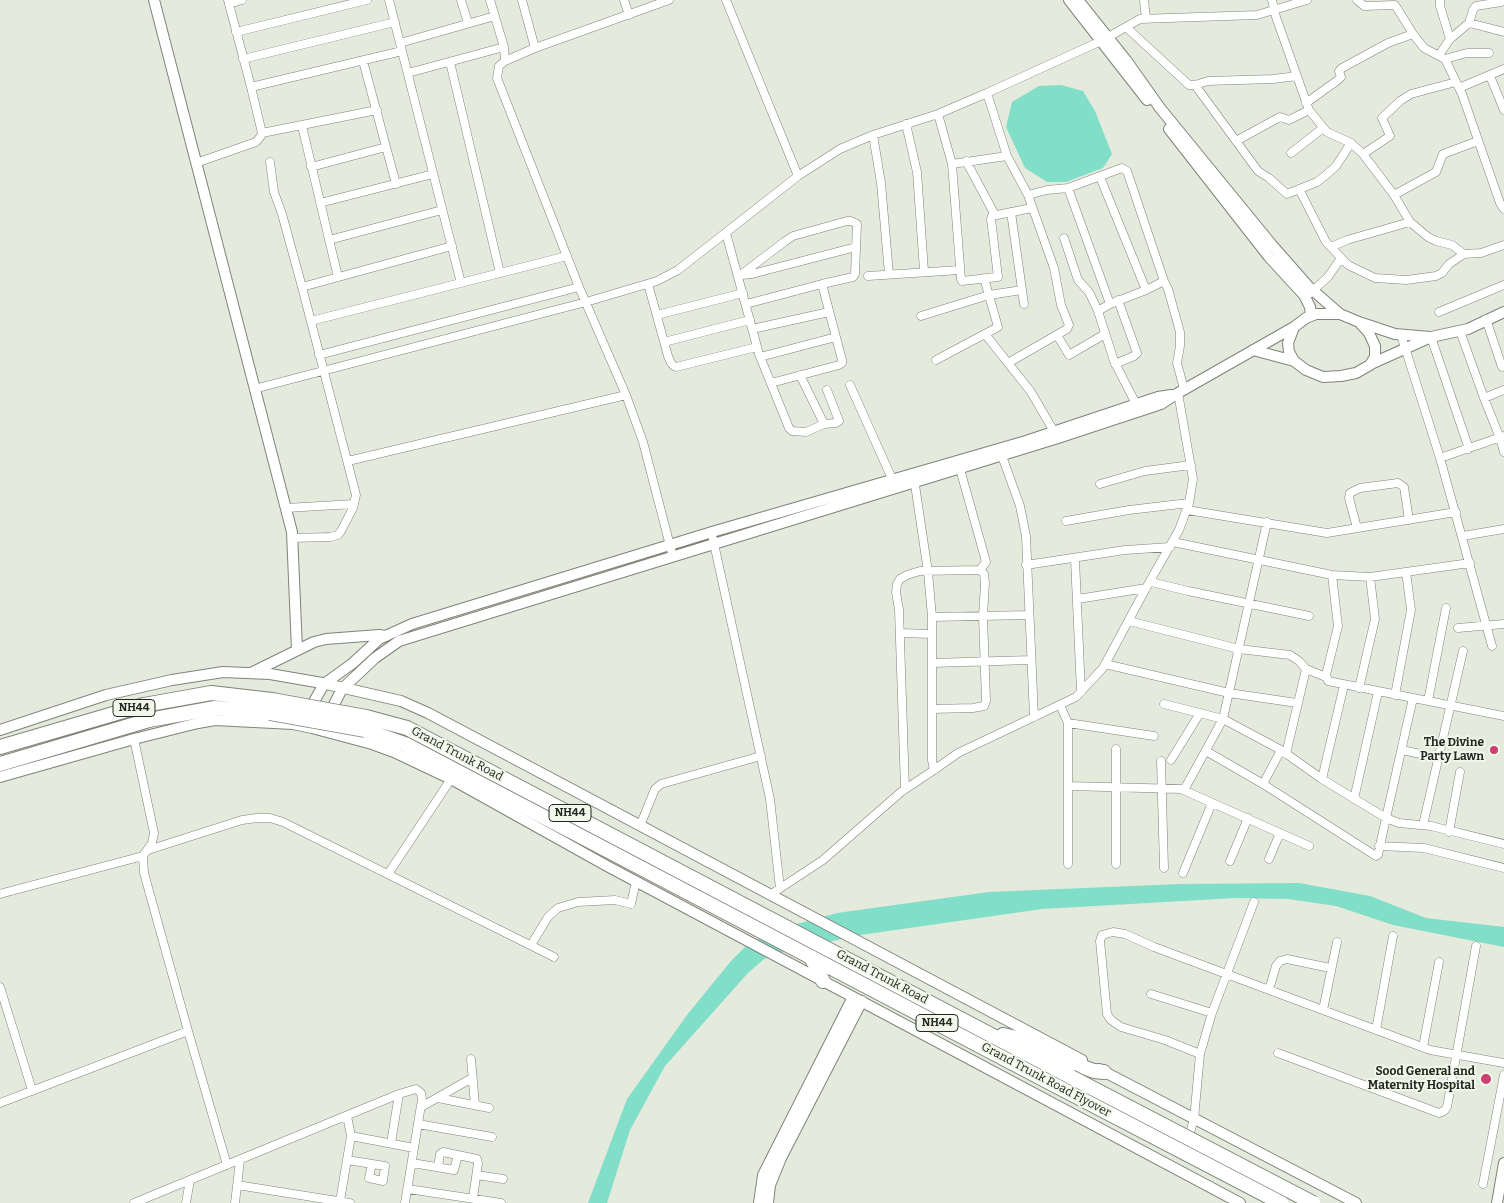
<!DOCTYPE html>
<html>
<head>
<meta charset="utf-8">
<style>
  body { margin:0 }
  canvas { display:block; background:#e4eadc }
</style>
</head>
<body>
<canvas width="1504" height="1203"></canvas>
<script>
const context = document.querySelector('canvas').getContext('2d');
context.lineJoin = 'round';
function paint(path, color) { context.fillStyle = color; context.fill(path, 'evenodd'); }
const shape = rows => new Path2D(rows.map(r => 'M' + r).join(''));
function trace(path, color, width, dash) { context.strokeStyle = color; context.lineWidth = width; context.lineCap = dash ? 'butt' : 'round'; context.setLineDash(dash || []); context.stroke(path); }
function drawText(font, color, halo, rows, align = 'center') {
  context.font = font + ' Bitter,serif'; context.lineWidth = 4; context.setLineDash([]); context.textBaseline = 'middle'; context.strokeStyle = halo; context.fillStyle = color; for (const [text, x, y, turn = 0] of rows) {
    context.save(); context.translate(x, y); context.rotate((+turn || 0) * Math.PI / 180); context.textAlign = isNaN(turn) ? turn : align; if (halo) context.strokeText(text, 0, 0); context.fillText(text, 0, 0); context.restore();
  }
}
const water = shape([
  [1061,85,1083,91,1095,111,1112,154,1103,168,1066,182,1047,182,1025,168,1006,127,1012,102,1039,86],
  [1299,883,1370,896,1426,918,1504,927,1504,947,1393,925,1336,906,1288,899,1236,898,1042,909,860,935,782,952,764,959,748,973,665,1066,630,1130,607,1203,588,1203,627,1099,687,1015,731,961,745,947,775,930,837,913,989,892,1180,884]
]);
const street = shape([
  [389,0,461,283],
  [461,0,468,23],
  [490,0,504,47,505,61],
  [522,0,535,48],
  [624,0,629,15],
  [669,0,535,48,505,61,499,66,497,78,579,287,626,395,643,442,673,557],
  [726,0,798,176],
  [1144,0,1146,19],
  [1272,0,1276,17,1309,110,1327,132,1351,143,1363,154,1394,195,1410,222,1428,237,1436,241,1452,245,1464,254,1481,253,1504,245],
  [1357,0,1364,6,1395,5,1413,34,1424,48,1445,59,1462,94,1500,203,1504,209],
  [1440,0,1440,6,1450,39],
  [229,4,242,0],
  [1469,23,1504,32],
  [1126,27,1189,85,1195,85,1208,81,1273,79,1297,76],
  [236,32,367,0],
  [400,43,495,16],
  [1439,55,1450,39,1469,23,1473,10,1476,6,1501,2],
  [243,59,395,22],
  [1445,59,1467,53,1489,53],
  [363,61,396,184],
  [450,62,500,273],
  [408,73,504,47],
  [1490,76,1504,110],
  [1195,85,1258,171,1269,178,1287,194,1317,182,1326,175,1336,166,1351,143],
  [251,87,402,51],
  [1459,88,1504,69],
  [987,93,1007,156,1028,195,1054,268,1061,305,1069,325,1067,329,1008,363],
  [1306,103,1338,80,1341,77,1339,71,1342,68,1388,43,1413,34],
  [938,114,952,164,961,279,962,281,998,277,991,219,992,216,1032,208],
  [906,124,917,172,924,271],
  [302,126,338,277],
  [262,133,377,110],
  [873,135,881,183,889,274],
  [1236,141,1280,117,1289,120,1309,110],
  [1291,153,1323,128],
  [1363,154,1390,136,1382,118,1400,101,1411,94,1456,82],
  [966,161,995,215],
  [270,162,274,192,282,214,302,287,356,495,353,508,341,531,338,535,330,537,292,538],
  [196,163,256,142,261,136,262,133,251,87,228,0],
  [952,164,1007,156],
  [311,167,386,147],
  [1100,177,1146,290],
  [1068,188,1110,304],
  [1299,189,1326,242,1348,265,1375,278,1406,280,1436,276,1442,273,1449,264,1464,254],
  [1028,195,1047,190,1068,188,1122,168,1127,171,1164,281,1146,290,1110,304,1098,311,1114,361,1136,404],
  [1394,195,1436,172,1443,154,1478,141],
  [320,203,433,174],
  [1011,212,1024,304],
  [726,233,759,354,789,428,792,431,806,432,824,424,836,423,839,421,827,390],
  [1064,238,1078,280,1089,292,1098,311],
  [329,240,442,210],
  [1331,247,1347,240,1410,222],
  [742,275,752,274,856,247],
  [868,276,960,270],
  [738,277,784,242,793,236,847,221,851,221,857,224,855,274,853,277,822,284,746,304],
  [1164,281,1168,289,1180,332,1180,346,1177,363,1184,389],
  [648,284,668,356,671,363,674,366,676,367,757,347],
  [302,287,452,246],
  [1309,294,1328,277,1341,258],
  [1439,312,1504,285],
  [657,315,743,293],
  [921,316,989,295,1022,290],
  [1486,319,1502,367],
  [311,321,567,256],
  [752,329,829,312],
  [1460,331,1484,398,1504,390],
  [985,334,1031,392,1056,435],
  [1057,335,1069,355,1105,334],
  [1401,335,1440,458,1492,646],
  [1431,337,1469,449],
  [664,342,750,320],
  [319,355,579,287],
  [760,357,836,337],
  [936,360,998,327,984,278],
  [1115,364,1134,356,1137,353,1118,300],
  [800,375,824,424],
  [771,383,839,365,842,363,842,360,822,284],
  [850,385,893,481],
  [254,389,586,302,657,281,678,270,798,176,840,149,873,135,938,114,987,93,1101,41,1140,19,1257,15,1307,0],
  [1484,398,1500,438,1504,452],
  [1002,456,1020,506,1026,536,1034,717],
  [1440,458,1504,436],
  [348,461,626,395],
  [960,469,985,558,986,562,980,570],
  [914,478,928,572,932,617,932,760,934,770],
  [1100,484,1145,471,1191,465],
  [286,508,354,504],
  [1187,510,1327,533,1456,512],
  [1066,521,1129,510,1189,503],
  [1357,528,1349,498,1350,493,1360,488,1398,483,1404,487,1409,520],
  [1463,536,1504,529],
  [713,539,770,799,780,888],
  [1173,542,1332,575,1370,577,1470,563],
  [1075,559,1081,692],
  [1026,565,1125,550,1170,547],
  [1332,575,1338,626,1326,675,1328,681,1504,716],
  [1151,582,1188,591,1309,616],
  [1078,599,1146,588],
  [932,617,1029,615],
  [1129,621,1239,649,1290,655,1299,661,1306,669,1326,677],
  [1458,628,1504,624],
  [900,633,932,634],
  [932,663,1031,660],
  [1105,664,1229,693,1297,703],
  [1359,688,1375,619,1370,577],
  [1395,695,1411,610,1406,572],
  [1428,701,1446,608],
  [1164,704,1223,719,1281,750,1322,779,1386,818,1399,823,1431,826,1504,844],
  [1060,705,1068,723,1068,864],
  [1068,723,1154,736],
  [134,739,154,833,152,843,143,856,144,873,188,1031,227,1165],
  [1116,749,1116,864],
  [1402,750,1439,758],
  [1206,751,1263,784,1376,856,1378,855,1386,818,1413,698],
  [1286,754,1306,669],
  [1171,760,1200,713],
  [1161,761,1164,868],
  [1322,779,1344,685],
  [1263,784,1281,750],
  [1068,786,1181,789,1309,846],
  [905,789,899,610,896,592,897,584,900,579,907,575,920,571,980,570,984,574,985,583,983,616,986,701,984,706,973,708,932,709],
  [1184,790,1223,719,1267,522],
  [1354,799,1378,692],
  [1423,825,1463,651],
  [640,826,655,789,661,784,761,756],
  [1449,832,1460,772],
  [1379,846,1424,848,1504,868],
  [148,850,242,820,257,818,270,818,283,822,554,957],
  [1269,859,1280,833],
  [1230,861,1248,818],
  [1183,873,1212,803],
  [388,874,451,779],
  [0,894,143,856],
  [770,895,823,860,901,792,934,770,958,753,1076,697,1103,668,1146,588,1179,530,1189,503,1193,479,1178,393],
  [531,945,548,917,558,908,578,902,615,900,631,904,636,881],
  [0,987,32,1090],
  [1269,990,1276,966,1280,961,1287,959,1330,968],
  [1151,994,1212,1013],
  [1323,1010,1337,942],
  [1376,1030,1393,936],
  [1423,1047,1439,962],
  [1278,1053,1439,1113,1444,1111,1447,1107,1476,946],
  [1200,1054,1165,1040,1121,1027,1111,1020,1107,1014,1105,993,1100,941,1102,935,1113,932,1125,934,1154,947,1430,1050,1504,1063],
  [471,1059,475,1105],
  [438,1098,489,1108],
  [0,1103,188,1031],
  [421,1107,472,1078],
  [418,1124,492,1137],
  [351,1136,414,1148],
  [1188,1140,1194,1119,1200,1054,1212,1013,1254,902],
  [391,1143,399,1094],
  [347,1160,385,1166,383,1181,369,1178,372,1164],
  [412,1163,454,1170,458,1155],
  [438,1167,440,1154,443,1152,477,1159,478,1163,473,1198],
  [477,1175,503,1179],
  [1483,1184,1504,1075],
  [237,1185,350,1203],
  [408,1189,501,1203],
  [340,1201,351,1136,347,1116],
  [134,1203,399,1094,416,1089,421,1093,422,1099,405,1203],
  [186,1203,190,1180],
  [235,1203,240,1160]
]);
const secondary = shape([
  [154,0,292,532,297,650],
  [1069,0,1147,100],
  [1078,0,1126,60,1160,108,1272,245,1309,287,1340,314],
  [1169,129,1269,257,1304,295,1310,307,1311,316],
  [1316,314,1340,314,1359,322,1369,333,1375,346,1375,357,1370,365,1356,373,1341,376,1323,377,1306,370,1294,361,1289,352,1288,343,1294,327,1306,318,1316,314],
  [1362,323,1395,334,1430,337],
  [1253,350,1294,361],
  [1371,364,1431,337,1468,329,1504,312],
  [251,673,314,642,326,639,379,635,386,636],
  [308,712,324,684,353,663,379,639,412,624,712,532,1026,441,1158,397,1171,395],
  [328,716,342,689,375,658,399,641,1058,438,1161,404,1178,393,1294,327],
  [0,730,106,695,172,680,223,672,270,674,322,683,401,701,428,713,462,731,1082,1060],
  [0,777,134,739,198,723,215,720,293,724,312,728,372,744,394,752,451,779,607,866,1240,1203],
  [1099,1069,1356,1203],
  [759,1203,763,1175,853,997],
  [768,1203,770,1185,781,1158,862,1001],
  [1497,1203,1504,1163]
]);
const highway = shape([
  [366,717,407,728,1071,1077],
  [365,730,405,744,1064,1090],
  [0,747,144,705,211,693,272,700],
  [0,764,149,720,215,708,270,713],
  [811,957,823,981],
  [1003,1035,1022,1039,1083,1067,1094,1071,1104,1072]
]);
const highwayBridge = shape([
  [272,700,366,717],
  [270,713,365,730],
  [1071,1077,1313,1203],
  [1064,1090,1281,1203]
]);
const markers = [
  [1494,750,5,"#cb3f73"],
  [1486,1079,6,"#cb3f73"]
];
const shields = [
  [134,708,42],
  [570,813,42],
  [937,1023,42]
];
const shieldNames = [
  ["NH44",134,708],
  ["NH44",570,813],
  ["NH44",937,1023]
];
const poiNames = [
  ["The Divine",1484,743],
  ["Party Lawn",1484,757],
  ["Sood General and",1475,1072],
  ["Maternity Hospital",1475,1086]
];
const streetNames = [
  ["Grand Trunk Road",457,754,28],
  ["Grand Trunk Road",882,977,28],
  ["Grand Trunk Road Flyover",1046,1080,28]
];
paint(water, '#80dec9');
trace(street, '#7e8477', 9);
trace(secondary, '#7e8477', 12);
trace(highway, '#7e8477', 16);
trace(street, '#fff', 8);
trace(secondary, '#fff', 10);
trace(highway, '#fff', 14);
trace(highwayBridge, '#7e8477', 16, []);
trace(highwayBridge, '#fff', 14);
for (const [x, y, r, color] of markers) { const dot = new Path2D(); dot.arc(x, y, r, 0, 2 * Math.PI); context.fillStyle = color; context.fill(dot); trace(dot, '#f1f8e9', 2); }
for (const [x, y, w] of shields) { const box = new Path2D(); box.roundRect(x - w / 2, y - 8.5, w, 17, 4); context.fillStyle = '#f1f8e9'; context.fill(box); trace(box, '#242722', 1); }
drawText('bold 11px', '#242722', null, shieldNames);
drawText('bold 12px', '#242722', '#f1f8e9', poiNames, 'right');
drawText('12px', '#242722', '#f1f8e9', streetNames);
</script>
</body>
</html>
